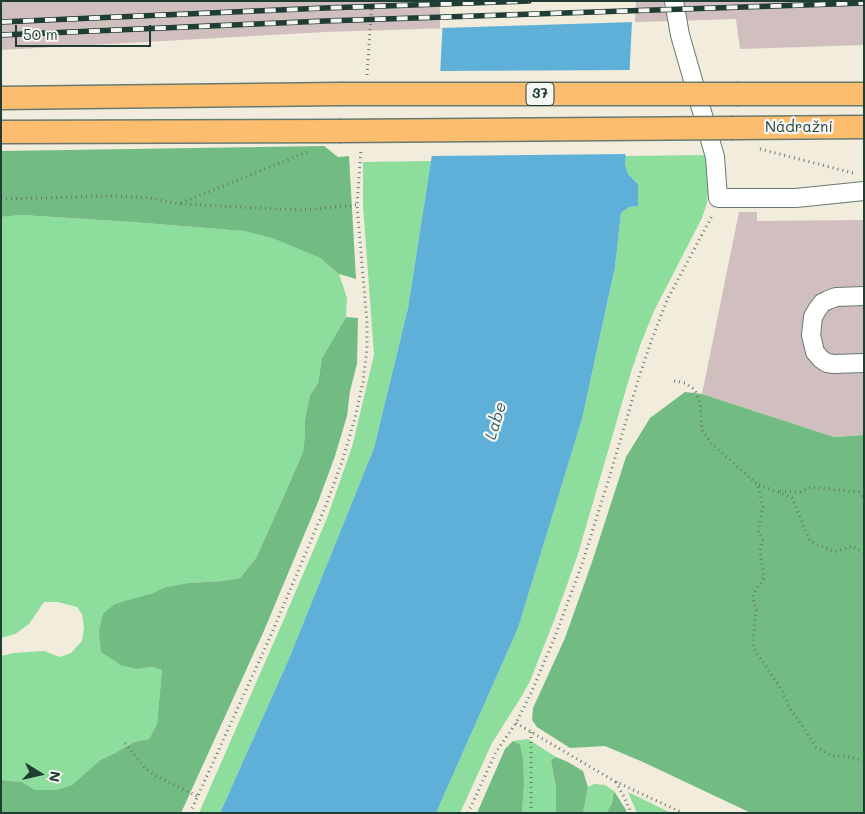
<!DOCTYPE html>
<html>
<head>
<meta charset="utf-8">
<style>
  body { margin:0 }
  #map { position:relative; width:865px; height:814px; overflow:hidden; background:#f1ecdb; font-family:Mali,sans-serif }
  canvas { display:block }
  .frame { position:absolute; inset:0; border:2px solid #1f3d34; pointer-events:none }
  .north { position:absolute; left:15px; top:749px; width:50px; height:50px; -webkit-text-stroke:4px #f6f6f2; paint-order:stroke; rotate:100deg; font-size:14px; font-weight:700; line-height:20px; text-align:center; color:#1f3d34 }
  .north::after { content:''; display:block; margin:auto; width:18px; height:22px; background:#1f3d34; clip-path:polygon(50% 0,100% 100%,50% 72%,0 100%) }
  .scale { position:absolute; left:15px; top:25px; width:136px; height:22px; box-sizing:border-box; border:2px solid #1f3d34; border-top:0; padding-left:6px; font-size:15px; line-height:18px; white-space:nowrap; color:#1f3d34; -webkit-text-stroke:4px #f6f6f2; paint-order:stroke }
</style>
</head>
<body>
<div id="map">
<canvas width="865" height="814"></canvas>
<div class="frame"></div>
<div class="north">N</div>
<div class="scale">50 m</div>
</div>
<script>
const context = document.querySelector('canvas').getContext('2d');
context.lineJoin = 'round';
function paint(path, color) { context.fillStyle = color; context.fill(path, 'evenodd'); }
const shape = rows => new Path2D(rows.map(r => 'M' + r).join(''));
function trace(path, color, width, dash) { context.strokeStyle = color; context.lineWidth = width; context.lineCap = dash ? 'butt' : 'round'; context.setLineDash(dash || []); context.stroke(path); }
function drawText(font, color, halo, rows, align = 'center') {
  context.font = font + ' Mali,sans-serif'; context.lineWidth = 4.5; context.setLineDash([]); context.textBaseline = 'middle'; context.strokeStyle = halo; context.fillStyle = color; for (const [text, x, y, turn = 0] of rows) {
    context.save(); context.translate(x, y); context.rotate((+turn || 0) * Math.PI / 180); context.textAlign = isNaN(turn) ? turn : align; if (halo) context.strokeText(text, 0, 0); context.fillText(text, 0, 0); context.restore();
  }
}
const industrial = shape([
  [1,1,864,1,864,45,740,49,736,19,325,32,1,50],
  [739,212,757,212,757,221,864,220,864,435,834,437,702,394]
]);
const green = shape([
  [709,155,709,176,707,203,702,218,654,311,641,343,631,372,578,554,555,618,530,681,523,694,492,743,460,813,436,813,518,628,582,419,615,267,621,213,629,207,638,206,638,184,628,174,625,164,625,156],
  [431,161,408,308,374,448,288,661,220,813,199,813,284,619,327,518,352,447,374,355,363,205,363,162],
  [21,215,132,222,243,231,272,238,320,258,339,274,347,298,346,317,322,358,318,383,310,395,305,419,305,435,303,452,279,507,256,558,240,578,222,581,188,583,166,587,150,594,137,669,152,667,162,670,157,724,149,739,134,742,115,753,100,760,72,785,56,790,45,791,35,790,22,782,1,780,1,656,14,653,44,651,60,657,71,653,82,641,84,628,82,614,77,607,58,602,44,602,29,624,15,634,1,638,1,217],
  [528,739,556,757,551,760,556,788,556,813,522,813,524,785,513,741],
  [594,784,605,785,614,791,612,803,606,813,583,813,588,787],
  [628,792,671,813,637,813]
]);
const forest = shape([
  [324,146,338,157,349,156,356,279,339,274,320,258,272,238,243,231,132,222,21,215,1,217,1,151],
  [346,317,358,318,357,364,350,391,347,416,335,456,318,502,263,633,181,813,1,813,1,780,22,782,35,790,56,790,72,785,100,760,115,753,134,742,149,739,157,724,162,670,152,667,137,669,121,665,101,652,99,631,103,614,115,604,150,594,166,587,188,583,222,581,240,578,256,558,279,507,303,452,305,435,305,419,310,395,318,383,322,358],
  [685,392,702,394,834,437,864,435,864,813,751,813,643,762,605,746,570,748,537,727,532,720,533,708,565,638,592,562,626,457,650,418],
  [513,741,520,745,523,759,524,785,522,813,477,813,505,749],
  [556,757,568,762,583,771,588,787,583,813,556,813,556,788,551,760],
  [614,791,626,810,627,813,606,813,612,803]
]);
const water = shape([
  [633,1,625,164,628,174,638,184,638,206,629,207,621,213,615,267,582,419,518,628,436,813,220,813,288,661,374,448,408,308,438,116,443,18]
]);
const pier = shape([
  [440,1,636,1,635,22,440,28],
  [632,70,628,154,429,156,436,116,438,71]
]);
const path = shape([
  [367,75,372,1],
  [760,149,853,173],
  [1,199,115,196,150,198,179,204,301,210,357,205],
  [181,203,307,152],
  [674,381,685,383,695,390,700,403,702,430,711,443,758,485,763,507,758,532,763,540,760,550,764,578,753,594,754,603,756,610,753,642,756,652,782,690,789,707,803,727,816,747,833,756,851,757,864,761],
  [759,485,786,495,792,498,810,541,834,552,852,546,864,553],
  [780,491,800,492,811,487,859,492,864,498],
  [516,723,616,782,683,813],
  [531,732,531,813],
  [125,743,144,767,156,776,197,796],
  [616,782,626,801,631,813],
  [190,813,271,635,326,505,343,459,355,418,363,382,367,349,367,323,357,205,361,149],
  [468,813,496,752,516,723,532,691,556,634,582,564,610,475,639,377,652,339,667,300,713,214]
]);
const minor = shape([
  [674,1,680,35,715,157,718,198,796,198,864,191],
  [864,296,836,297,828,300,822,303,817,310,813,317,811,335,815,352,821,359,827,363,834,364,864,363]
]);
const major = shape([
  [739,94,864,94],
  [1,98,340,94],
  [734,128,864,127],
  [1,132,338,131]
]);
const rail = shape([
  [1,22,325,8,529,1],
  [1,35,325,21,864,3]
]);
const majorBridge = shape([
  [340,94,739,94],
  [338,131,734,128]
]);
const shields = [
  [540,94,28]
];
const shieldNames = [
  ["37",540,94]
];
const streetNames = [
  ["Nádražní",799,127]
];
const waterNames = [
  ["Labe",496,421,-73]
];
paint(industrial, '#d1bfbf');
paint(green, '#8ddd9c');
paint(forest, '#72bc84');
paint(water, '#5eb0d9');
paint(pier, '#f1ecdb');
trace(minor, '#687a6e', 20);
trace(major, '#687a6e', 25);
trace(path, '#687a6e', 3, [1, 4]);
trace(minor, '#fff', 18);
trace(major, '#fcbd6f', 22);
trace(rail, '#1f3d34', 5.5);
trace(rail, '#f6f6f2', 4, [11]);
trace(majorBridge, '#687a6e', 25, []);
trace(majorBridge, '#fcbd6f', 22);
for (const [x, y, w] of shields) { const box = new Path2D(); box.roundRect(x - w / 2, y - 11.5, w, 23, 4); context.fillStyle = '#f6f6f2'; context.fill(box); trace(box, '#1f3d34', 1); }
drawText('bold 14px', '#1f3d34', null, shieldNames);
drawText('15px', '#1f3d34', '#f6f6f2', streetNames);
drawText('italic 16px', '#2f5a5d', '#f6f6f2', waterNames);
</script>
</body>
</html>
